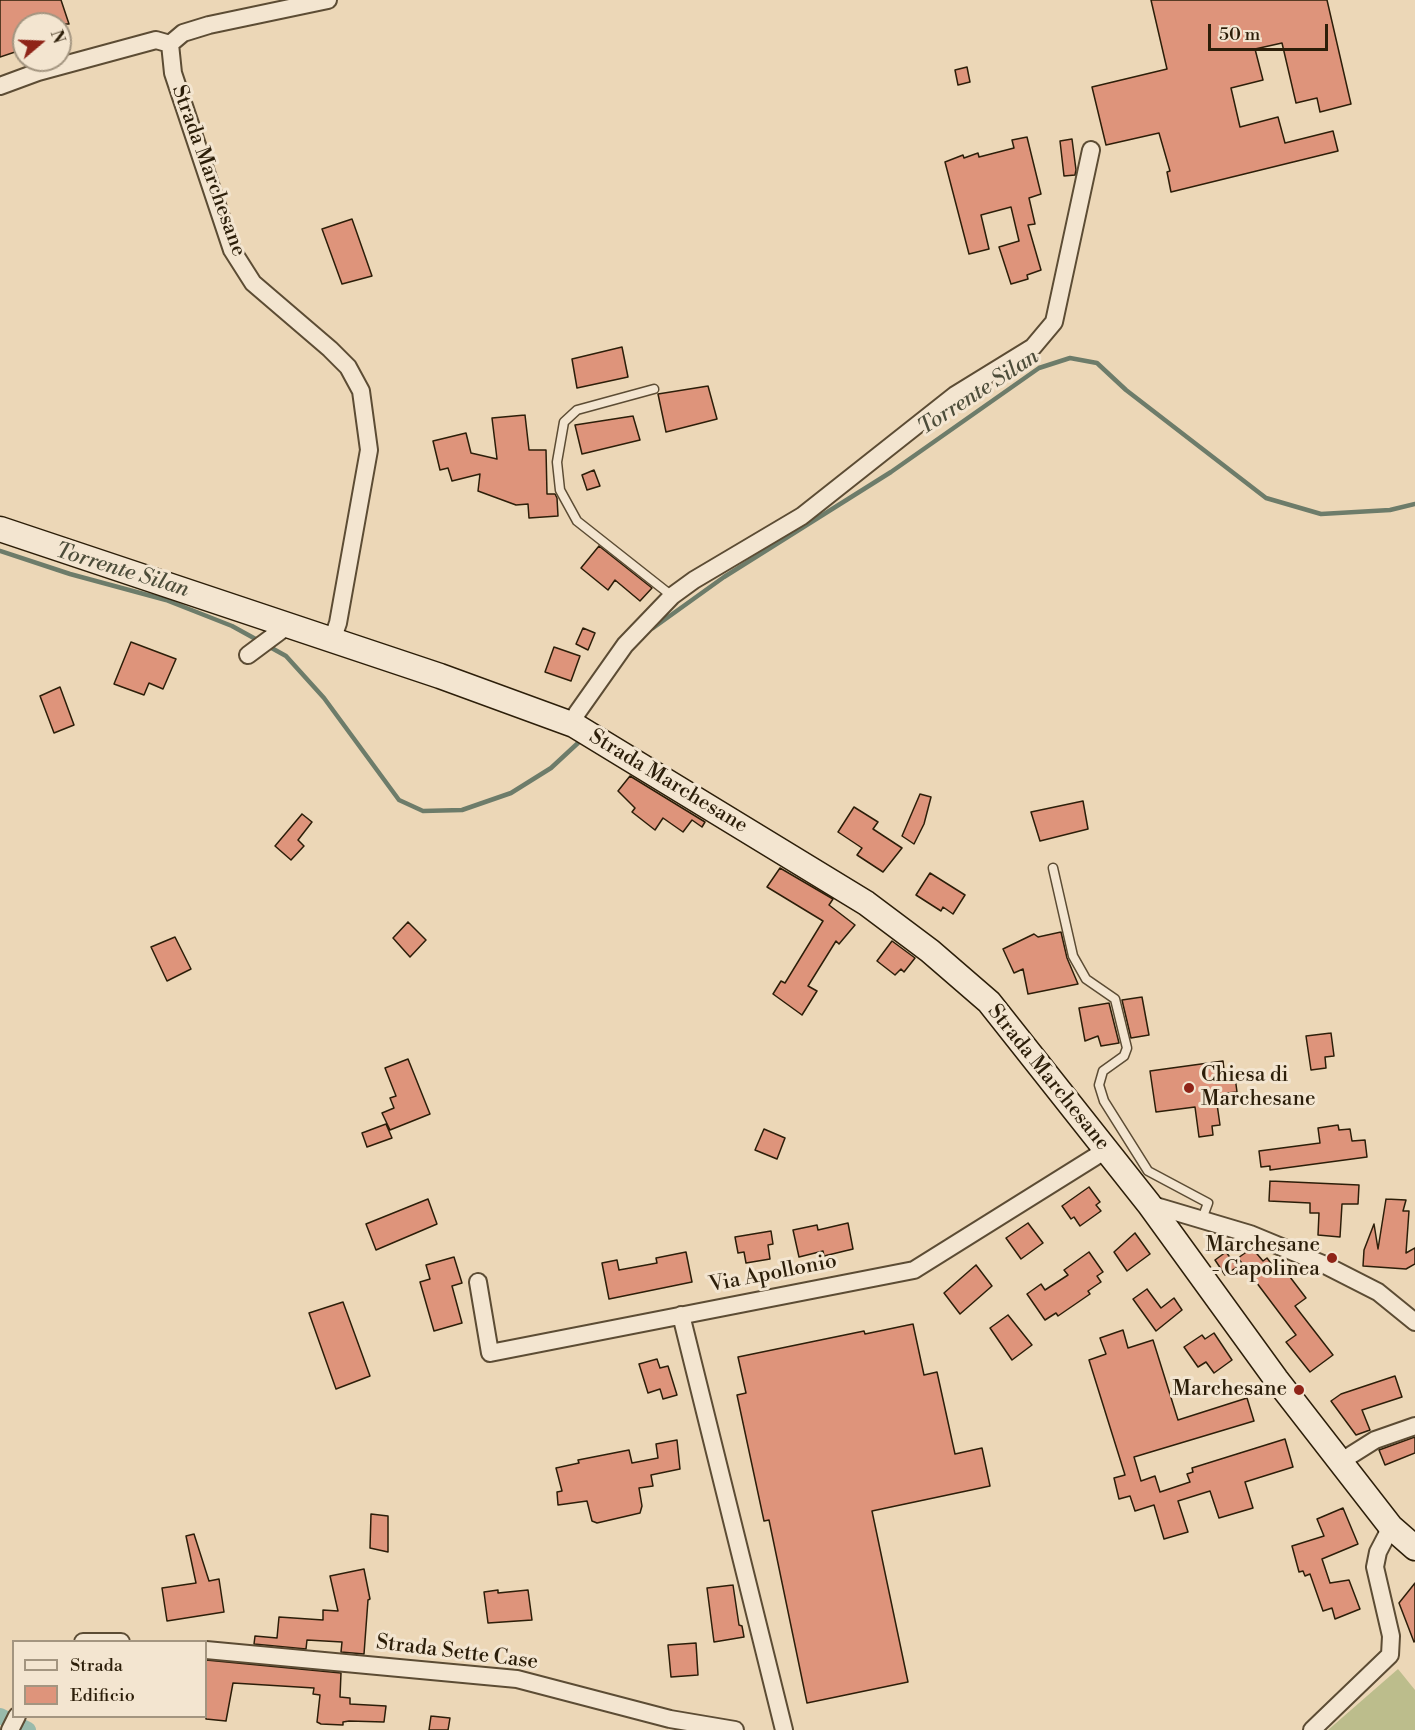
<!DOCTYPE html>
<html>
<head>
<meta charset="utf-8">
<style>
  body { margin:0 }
  #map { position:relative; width:1415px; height:1730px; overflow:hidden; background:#ecd7b7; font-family:"Libre Bodoni",serif }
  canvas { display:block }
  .legend { position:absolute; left:12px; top:1640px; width:195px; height:78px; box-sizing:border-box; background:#f3e5d0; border:2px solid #a39580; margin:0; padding:8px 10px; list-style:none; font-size:18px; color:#2c1e09 }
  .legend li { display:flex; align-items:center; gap:12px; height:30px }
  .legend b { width:30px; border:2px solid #a39580 }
  .north { position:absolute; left:12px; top:12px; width:60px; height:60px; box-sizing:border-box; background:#f3e5d0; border:2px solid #a39580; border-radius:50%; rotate:71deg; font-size:16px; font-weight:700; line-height:24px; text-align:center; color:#2c1e09 }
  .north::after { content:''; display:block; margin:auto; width:21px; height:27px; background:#8f2418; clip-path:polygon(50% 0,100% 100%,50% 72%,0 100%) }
  .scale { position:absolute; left:1208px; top:24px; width:120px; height:27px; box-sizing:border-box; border:3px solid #2c1e09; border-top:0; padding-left:8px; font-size:18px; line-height:21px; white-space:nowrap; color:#2c1e09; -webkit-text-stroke:4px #f3e5d0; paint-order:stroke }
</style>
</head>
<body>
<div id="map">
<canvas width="1415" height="1730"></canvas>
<ul class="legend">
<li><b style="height:8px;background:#f3e5d0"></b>Strada</li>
<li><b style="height:16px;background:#de947b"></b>Edificio</li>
</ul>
<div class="north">N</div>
<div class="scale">50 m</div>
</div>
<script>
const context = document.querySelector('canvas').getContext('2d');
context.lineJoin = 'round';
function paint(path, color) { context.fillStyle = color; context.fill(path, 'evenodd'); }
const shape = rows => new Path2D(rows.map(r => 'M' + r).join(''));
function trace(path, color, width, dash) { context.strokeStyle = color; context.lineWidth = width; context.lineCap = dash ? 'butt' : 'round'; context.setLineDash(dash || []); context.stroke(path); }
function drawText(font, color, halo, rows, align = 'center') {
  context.font = font + ' "Libre Bodoni",serif'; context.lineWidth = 6; context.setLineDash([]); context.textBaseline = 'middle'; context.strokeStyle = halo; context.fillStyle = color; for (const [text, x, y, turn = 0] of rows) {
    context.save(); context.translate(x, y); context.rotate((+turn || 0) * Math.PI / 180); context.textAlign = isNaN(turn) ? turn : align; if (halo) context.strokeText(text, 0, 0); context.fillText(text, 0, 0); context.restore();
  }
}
const green = shape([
  [1398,1669,1415,1690,1415,1730,1328,1730]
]);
const stream = shape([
  [0,551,70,574,166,600,232,626,261,642],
  [653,628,724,577,891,472,1039,368,1070,358,1097,363,1126,390,1266,498,1321,514,1390,510,1415,504],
  [268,646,286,656,324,698,399,800,423,811,462,810,511,793,551,768,578,743]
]);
const canal = shape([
  [0,1716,28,1730]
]);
const building = shape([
  [0,0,61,0,69,24,24,24,24,49,0,57,0,0],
  [1151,0,1327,0,1351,104,1320,112,1317,98,1296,103,1282,43,1255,49,1263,80,1231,88,1240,127,1278,117,1285,143,1333,131,1338,151,1171,192,1167,172,1170,171,1159,133,1106,145,1092,87,1167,69,1151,0],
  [967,67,970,82,958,85,955,70,967,67],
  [1027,137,1041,194,1029,198,1035,224,1028,225,1041,270,1027,275,1028,279,1011,284,999,247,1019,241,1011,207,981,215,989,249,969,254,945,162,963,155,964,158,978,153,979,157,1014,148,1012,140,1027,137],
  [1072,139,1076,170,1075,175,1064,176,1060,141,1072,139],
  [352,219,372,276,342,284,322,229,352,219],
  [622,347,628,377,577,388,572,359,622,347],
  [708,386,717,419,666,432,658,394,708,386],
  [525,415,529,450,546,450,547,494,555,494,557,498,558,516,529,518,528,504,516,505,478,491,480,474,452,481,448,468,440,470,433,441,466,433,471,453,497,459,492,418,525,415],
  [633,416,640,440,582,454,575,425,633,416],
  [594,470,600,486,587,490,582,475,594,470],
  [599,546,652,588,640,601,615,580,608,590,581,568,599,546],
  [583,628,595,633,588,650,576,644,583,628],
  [131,642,176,659,163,689,149,683,144,695,114,684,131,642],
  [554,647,580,656,571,681,545,672,554,647],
  [60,687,74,725,54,733,40,696,60,687],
  [630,776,705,822,702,827,692,820,683,832,663,818,655,830,632,812,635,808,618,791,630,776],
  [920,794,931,797,924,824,914,844,902,836,920,794],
  [1083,801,1088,829,1040,841,1031,812,1083,801],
  [854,807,878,822,873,829,902,848,883,872,857,855,862,848,838,832,854,807],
  [302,814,312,822,298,840,304,846,291,860,275,846,302,814],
  [780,868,833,899,829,905,855,925,839,944,836,941,808,986,817,991,802,1015,773,994,781,981,785,983,823,921,767,887,780,868],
  [930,873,965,895,953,914,943,907,941,911,916,895,930,873],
  [408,922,426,940,410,957,393,938,408,922],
  [1061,932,1067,958,1078,984,1028,994,1023,969,1014,973,1003,949,1034,934,1038,937,1061,932],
  [175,937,191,969,167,981,151,947,175,937],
  [892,941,915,958,904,972,901,969,895,975,877,961,892,941],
  [1142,997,1149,1035,1131,1038,1122,1000,1142,997],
  [1109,1003,1119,1043,1101,1046,1098,1036,1085,1041,1079,1008,1109,1003],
  [1331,1033,1334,1056,1325,1057,1326,1068,1311,1070,1306,1036,1331,1033],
  [408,1059,430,1114,390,1130,382,1113,394,1108,390,1098,396,1096,385,1068,408,1059],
  [1223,1061,1225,1078,1235,1077,1237,1092,1227,1093,1229,1102,1217,1104,1220,1125,1212,1126,1213,1135,1199,1137,1195,1107,1156,1112,1150,1071,1223,1061],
  [386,1124,392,1138,367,1147,362,1133,386,1124],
  [1338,1125,1339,1130,1350,1129,1352,1141,1365,1140,1367,1157,1270,1170,1270,1166,1261,1167,1259,1151,1320,1143,1318,1128,1338,1125],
  [764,1129,785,1138,777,1159,755,1150,764,1129],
  [1270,1181,1359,1185,1358,1204,1342,1204,1340,1237,1318,1235,1319,1213,1310,1213,1310,1203,1269,1201,1270,1181],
  [1089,1187,1100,1202,1096,1205,1101,1211,1080,1226,1074,1217,1071,1219,1062,1206,1089,1187],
  [428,1199,437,1224,376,1250,366,1224,428,1199],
  [1386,1199,1406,1200,1403,1211,1409,1211,1406,1253,1415,1248,1415,1264,1406,1269,1363,1266,1364,1250,1374,1224,1378,1249,1386,1199],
  [848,1223,853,1249,824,1256,823,1251,799,1257,793,1230,817,1225,818,1230,848,1223],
  [1028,1223,1043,1243,1021,1259,1006,1238,1028,1223],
  [771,1231,773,1244,768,1245,770,1259,746,1263,744,1252,738,1253,735,1237,771,1231],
  [1135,1233,1150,1254,1127,1271,1114,1252,1135,1233],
  [1252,1248,1263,1261,1267,1258,1279,1274,1285,1269,1290,1277,1306,1298,1295,1306,1333,1355,1310,1372,1286,1342,1296,1335,1238,1258,1252,1248],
  [686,1252,692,1282,609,1299,602,1263,617,1260,619,1270,657,1263,656,1258,686,1252],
  [1089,1252,1103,1272,1097,1276,1101,1282,1088,1291,1090,1294,1058,1316,1056,1313,1045,1320,1027,1294,1041,1284,1045,1290,1068,1275,1064,1270,1089,1252],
  [1226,1252,1237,1267,1225,1275,1215,1260,1226,1252],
  [454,1257,462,1283,452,1286,462,1323,434,1331,420,1282,430,1279,426,1265,454,1257],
  [976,1265,992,1286,960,1314,944,1293,976,1265],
  [1147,1289,1161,1308,1174,1298,1182,1310,1156,1331,1133,1299,1147,1289],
  [343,1302,370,1376,336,1389,309,1313,343,1302],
  [1008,1315,1032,1345,1012,1360,990,1328,1008,1315],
  [913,1324,924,1375,937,1372,955,1454,982,1448,990,1486,872,1511,908,1682,807,1703,769,1520,764,1521,737,1395,746,1393,738,1357,864,1331,865,1334,913,1324],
  [1123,1330,1128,1348,1153,1340,1178,1420,1247,1398,1254,1421,1134,1457,1141,1481,1155,1476,1160,1492,1190,1482,1187,1474,1193,1472,1192,1468,1285,1439,1293,1467,1245,1482,1253,1508,1219,1518,1210,1491,1178,1501,1188,1532,1164,1539,1154,1505,1135,1511,1130,1496,1119,1499,1114,1478,1125,1475,1089,1360,1106,1354,1100,1338,1123,1330],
  [1214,1333,1232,1360,1214,1373,1206,1362,1198,1367,1184,1347,1202,1335,1205,1339,1214,1333],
  [657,1359,660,1368,668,1366,677,1395,663,1399,660,1389,648,1393,639,1364,657,1359],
  [1395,1376,1402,1397,1362,1410,1370,1430,1356,1435,1331,1401,1341,1394,1395,1376],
  [1415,1437,1415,1453,1385,1465,1379,1450,1415,1437],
  [677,1440,680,1469,651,1475,653,1486,639,1488,642,1506,640,1513,597,1523,592,1521,587,1501,558,1505,557,1492,562,1491,556,1468,579,1463,578,1460,629,1450,632,1463,658,1458,656,1444,677,1440],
  [1343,1508,1358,1544,1322,1559,1330,1583,1349,1580,1360,1609,1335,1619,1332,1608,1323,1611,1310,1574,1305,1576,1303,1571,1299,1572,1292,1546,1324,1536,1317,1519,1343,1508],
  [371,1514,388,1516,388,1552,370,1548,371,1514],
  [194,1534,209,1581,219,1579,224,1612,167,1621,162,1588,196,1583,186,1536,194,1534],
  [364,1569,370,1599,368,1600,364,1654,341,1652,342,1642,307,1640,306,1649,254,1644,255,1636,277,1638,279,1617,323,1620,323,1610,338,1611,330,1576,364,1569],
  [1415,1583,1415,1641,1414,1642,1399,1603,1415,1583],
  [733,1585,739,1625,742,1626,744,1637,714,1642,707,1588,733,1585],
  [498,1590,498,1593,528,1590,532,1620,488,1623,484,1592,498,1590],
  [696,1643,698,1675,671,1677,668,1645,696,1643],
  [206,1660,341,1673,340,1697,350,1698,350,1704,386,1706,384,1722,349,1721,343,1722,343,1725,321,1724,317,1722,320,1695,313,1694,314,1688,233,1683,226,1721,206,1719,206,1660],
  [431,1716,450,1718,448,1730,429,1730,431,1716]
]);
const service = shape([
  [654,389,577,410,564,422,557,462,560,490,577,521,672,596],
  [1053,868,1073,956,1086,979,1115,999,1127,1048,1124,1056,1103,1071,1099,1085,1104,1101,1148,1171,1208,1203,1202,1219]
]);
const minor = shape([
  [170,44,173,73,232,250,253,283,330,349,348,367,361,391,369,450,338,623,332,640],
  [0,86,38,72,156,40,170,44,183,33,209,25,328,0],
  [248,655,287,626],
  [574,725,577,713,625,645,672,596,694,580,802,516,955,395,1033,347,1054,322,1091,150],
  [1149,1204,1250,1234,1325,1265,1378,1292,1415,1322],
  [478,1282,490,1353,914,1270,1106,1150],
  [681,1315,784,1730],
  [1340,1462,1375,1440,1415,1426],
  [83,1642,121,1642],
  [206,1650,517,1679,670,1719,735,1730],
  [10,1730,17,1716],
  [1312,1730,1390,1655,1391,1636,1375,1567,1378,1552,1391,1527]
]);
const secondary = shape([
  [0,529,440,676,574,725,866,903,930,951,989,1002,1149,1204,1276,1379,1391,1527,1415,1548]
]);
const markers = [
  [1189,1088,6,"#8f2418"],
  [1332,1258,6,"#8f2418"],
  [1299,1390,6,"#8f2418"]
];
const streetNames = [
  ["Strada Marchesane",208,171,70],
  ["Strada Marchesane",668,782,31],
  ["Strada Marchesane",1048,1078,51],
  ["Via Apollonio",773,1274,-11],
  ["Strada Sette Case",457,1653,7]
];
const poiNames = [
  ["Chiesa di",1201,1076,"left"],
  ["Marchesane",1201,1100,"left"],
  ["Marchesane",1320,1246],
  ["- Capolinea",1320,1270],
  ["Marchesane",1287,1390]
];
const waterNames = [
  ["Torrente Silan",979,393,-33],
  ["Torrente Silan",122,571,17]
];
paint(green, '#bcbd8c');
trace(stream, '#6d7c6a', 4.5);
trace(canal, '#99baab', 16);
paint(building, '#de947b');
trace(building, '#2c1e09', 1.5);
trace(service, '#5c4c34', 11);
trace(minor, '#5c4c34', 20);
trace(secondary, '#2c1e09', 27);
trace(service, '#f3e5d0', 8);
trace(minor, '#f3e5d0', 16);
trace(secondary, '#f3e5d0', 24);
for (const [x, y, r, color] of markers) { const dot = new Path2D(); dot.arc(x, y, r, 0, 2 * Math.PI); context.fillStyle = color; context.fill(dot); trace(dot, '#f3e5d0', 2); }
drawText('21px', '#2c1e09', '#f3e5d0', streetNames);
drawText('21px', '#2c1e09', '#f3e5d0', poiNames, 'right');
drawText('italic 22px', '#4d4d3a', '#f3e5d0', waterNames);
</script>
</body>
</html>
